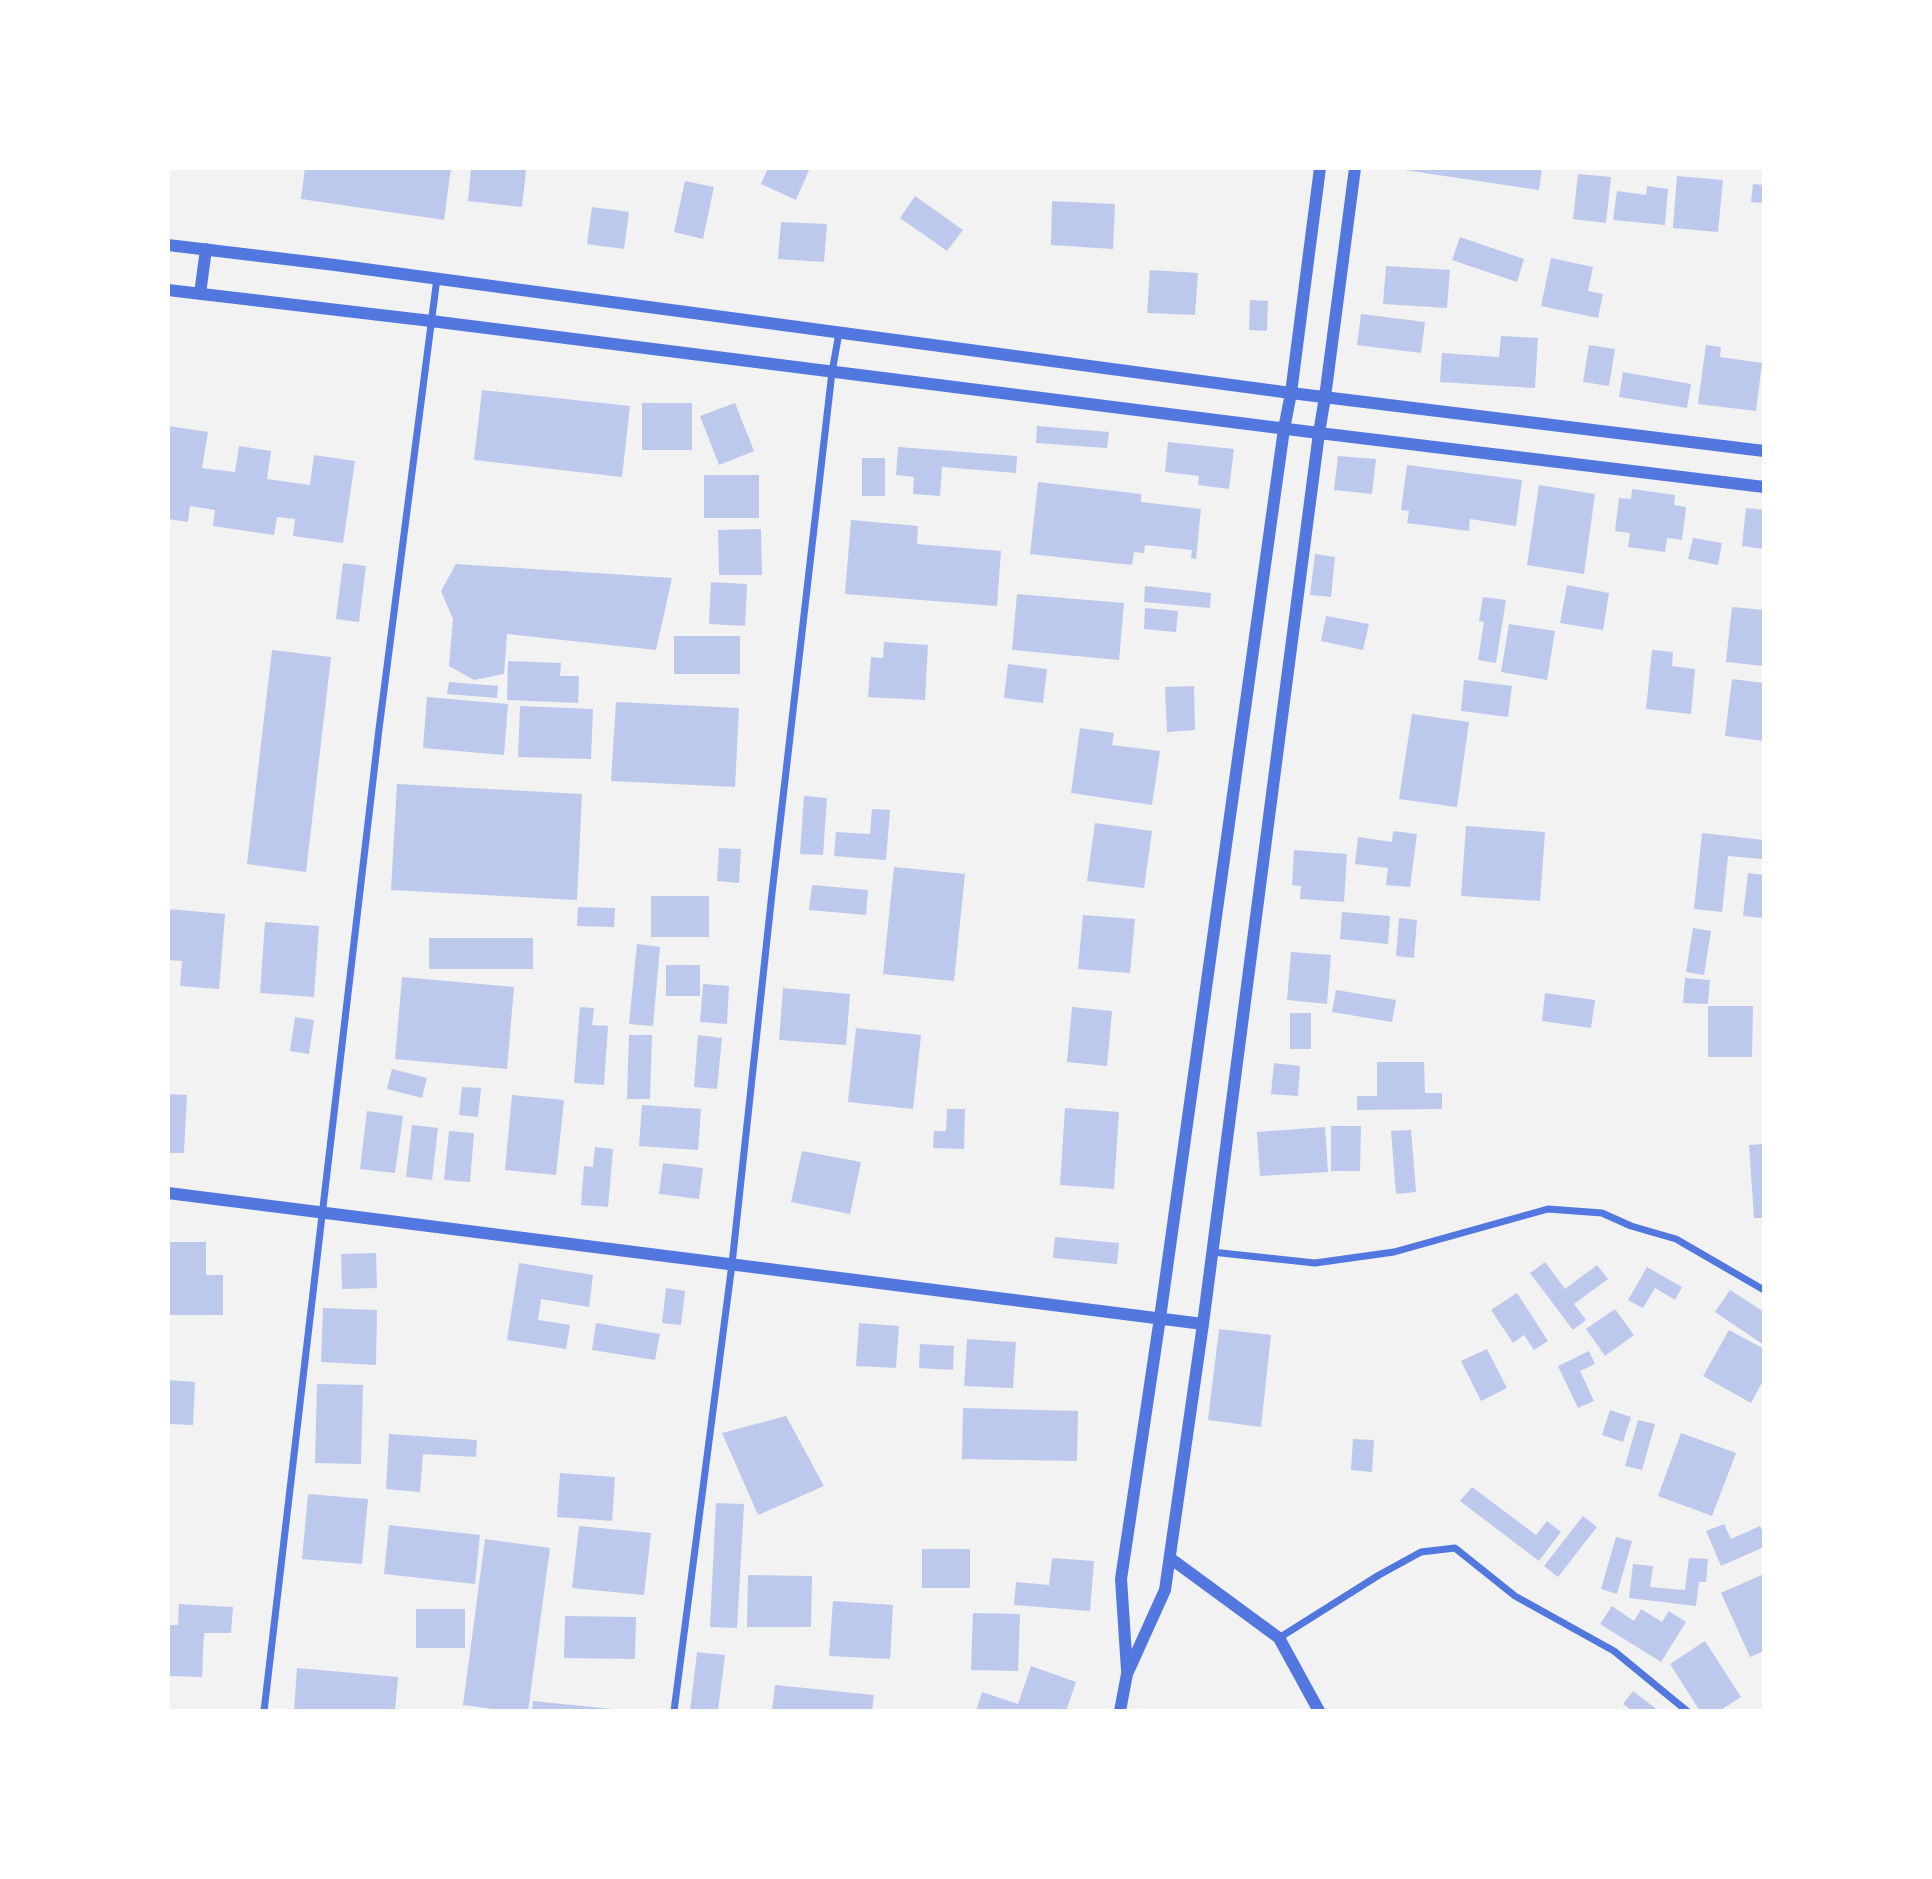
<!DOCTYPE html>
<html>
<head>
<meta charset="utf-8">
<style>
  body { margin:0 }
  #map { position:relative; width:1932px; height:1879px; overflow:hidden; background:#f2f2f2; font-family:Georgia,serif }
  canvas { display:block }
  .frame { position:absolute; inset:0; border:170px solid #fff; pointer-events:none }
</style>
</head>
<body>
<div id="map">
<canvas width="1932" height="1879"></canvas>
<div class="frame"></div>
</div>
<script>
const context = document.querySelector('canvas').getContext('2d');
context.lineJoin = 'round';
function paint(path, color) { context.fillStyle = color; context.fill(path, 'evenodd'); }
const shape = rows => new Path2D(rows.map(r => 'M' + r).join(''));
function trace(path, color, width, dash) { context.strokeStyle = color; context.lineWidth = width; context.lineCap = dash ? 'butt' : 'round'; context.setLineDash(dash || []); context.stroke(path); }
const building = shape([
  [305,168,451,168,444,220,301,199],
  [471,168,506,168,526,170,522,207,468,201],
  [768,168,810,168,796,200,761,184],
  [1404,168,1542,168,1539,190,1404,170],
  [1578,174,1611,177,1606,223,1573,219],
  [1677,176,1723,180,1718,232,1673,228],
  [685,181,714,187,703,239,674,232],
  [1753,184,1764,185,1764,203,1751,202],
  [1647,186,1668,189,1665,225,1613,220,1617,191,1646,195],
  [915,196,963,230,947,251,900,218],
  [1052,201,1115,204,1113,249,1051,245],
  [592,207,629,212,624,249,587,244],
  [781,222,827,224,824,262,778,259],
  [1460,237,1524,259,1517,282,1452,260],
  [1551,258,1593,267,1588,291,1603,294,1598,318,1541,306],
  [1386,266,1450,270,1447,308,1383,304],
  [1150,270,1198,273,1195,315,1147,313],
  [1250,300,1268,301,1267,331,1249,330],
  [1361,314,1425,322,1421,353,1357,345],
  [1501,336,1538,338,1535,388,1440,382,1442,353,1499,357],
  [1589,345,1615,349,1609,386,1583,382],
  [1706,345,1721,347,1720,357,1762,363,1756,411,1698,404],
  [1623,372,1691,384,1687,408,1619,397],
  [482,390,630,406,622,477,474,460],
  [642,403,692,403,692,450,642,450],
  [735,403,754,451,719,465,700,416],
  [168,426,208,432,202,468,235,472,239,446,271,451,267,479,310,485,314,455,355,461,343,543,293,536,295,519,277,517,274,535,213,526,215,510,190,506,188,522,168,519],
  [1037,426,1109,432,1107,448,1036,443],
  [1168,442,1234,449,1229,489,1198,485,1199,476,1165,472],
  [898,447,1017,456,1016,473,942,467,940,496,913,494,914,477,896,475],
  [1338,456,1376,459,1372,494,1334,490],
  [862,458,885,458,885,496,862,496],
  [1407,465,1522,480,1516,526,1470,519,1469,531,1407,523,1409,511,1401,510],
  [704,475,759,475,759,518,704,518],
  [1038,482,1141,494,1141,502,1201,509,1196,559,1191,558,1192,550,1145,545,1144,553,1134,552,1132,565,1030,554],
  [1539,485,1595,494,1584,574,1527,565],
  [1632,489,1675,495,1674,505,1686,507,1682,540,1667,538,1665,552,1628,547,1630,533,1615,531,1619,498,1631,499],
  [1746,508,1764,510,1764,549,1742,546],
  [851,520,918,526,917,544,1001,551,997,606,845,594],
  [761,529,762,575,719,575,718,530],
  [1693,538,1722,543,1718,565,1688,559],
  [1315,554,1335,557,1331,597,1310,595],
  [343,563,366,566,359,622,336,619],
  [456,564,672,578,656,650,507,634,504,674,474,680,449,666,453,619,441,591],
  [711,582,747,584,745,626,709,624],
  [1567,585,1609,593,1603,630,1560,623],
  [1145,586,1211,593,1210,608,1144,602],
  [1017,594,1124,603,1119,660,1012,650],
  [1483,597,1506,600,1496,663,1478,660,1484,622,1479,621],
  [1732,607,1764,610,1764,666,1726,662],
  [1145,608,1178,611,1176,632,1144,629],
  [1326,616,1369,624,1363,650,1321,641],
  [1509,624,1555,631,1547,680,1501,672],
  [674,636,740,636,740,674,674,674],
  [884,642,928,645,925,700,868,697,871,657,883,658],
  [272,650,331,657,306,872,247,864],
  [1652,650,1673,652,1672,666,1695,669,1691,714,1646,709],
  [508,661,561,663,560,676,579,676,578,703,507,700],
  [1008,664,1047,669,1043,703,1004,698],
  [1732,679,1764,683,1764,741,1725,736],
  [1464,680,1512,686,1508,717,1461,711],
  [449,682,498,686,497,698,447,694],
  [1194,686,1195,730,1167,732,1165,687],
  [427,697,508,704,504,755,423,748],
  [616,702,739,708,735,787,611,781],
  [520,706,593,709,591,759,518,757],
  [1412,714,1469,722,1457,807,1399,799],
  [1080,728,1114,733,1112,745,1160,751,1152,805,1071,793],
  [397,784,582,794,577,900,391,890],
  [804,796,827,798,823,855,800,854],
  [872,809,890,810,886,860,834,856,836,832,870,834],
  [1095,823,1152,831,1144,888,1087,881],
  [1466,826,1545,832,1540,901,1461,896],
  [1393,831,1417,834,1410,887,1386,885,1388,868,1355,864,1358,837,1392,842],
  [1702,833,1764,840,1762,859,1728,856,1722,912,1694,909],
  [719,848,741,849,739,883,717,881],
  [1294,850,1347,854,1344,902,1300,899,1301,886,1292,885],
  [894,867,965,874,954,981,883,974],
  [1748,873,1764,875,1764,918,1743,916],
  [812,885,868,890,866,915,809,910],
  [651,896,709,896,709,937,651,937],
  [578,907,615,908,614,927,577,926],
  [168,909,225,914,219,989,180,986,182,961,168,960],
  [1342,912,1390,916,1388,944,1340,939],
  [1083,915,1135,919,1130,973,1078,969],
  [1399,918,1417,920,1414,958,1396,956],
  [265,922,319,926,314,997,260,993],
  [1693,928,1711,931,1704,975,1686,972],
  [429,938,533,938,533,969,429,969],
  [637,944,660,947,653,1026,629,1024],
  [1291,952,1331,955,1327,1004,1287,1000],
  [666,965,700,965,700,996,666,996],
  [402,977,514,987,507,1069,395,1059],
  [1685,978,1710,980,1708,1004,1683,1003],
  [703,984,729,986,727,1024,700,1022],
  [783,988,850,994,846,1045,779,1040],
  [1336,990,1396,1000,1392,1022,1332,1012],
  [1545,993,1595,1000,1591,1028,1542,1021],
  [1708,1006,1753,1006,1752,1057,1708,1057],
  [580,1007,594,1008,592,1025,608,1026,604,1085,574,1083],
  [1072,1007,1112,1011,1107,1066,1067,1062],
  [1290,1013,1311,1013,1311,1049,1290,1049],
  [295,1017,314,1020,309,1054,290,1051],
  [856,1028,921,1035,913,1109,848,1102],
  [629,1035,652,1035,650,1099,627,1099],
  [698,1035,722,1038,717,1089,694,1087],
  [1377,1062,1424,1062,1425,1093,1442,1093,1442,1109,1357,1110,1357,1096,1377,1096],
  [1274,1063,1300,1066,1298,1096,1271,1094],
  [392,1069,427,1078,422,1098,387,1089],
  [462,1087,481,1088,478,1117,459,1115],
  [168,1094,187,1095,184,1153,168,1153],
  [512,1095,564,1100,556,1175,505,1170],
  [642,1105,701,1109,698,1150,639,1146],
  [1065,1108,1119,1112,1114,1189,1060,1185],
  [947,1109,965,1109,964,1149,933,1148,934,1131,946,1131],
  [367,1111,403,1116,395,1173,360,1169],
  [412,1125,438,1128,432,1180,406,1177],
  [1331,1126,1361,1126,1360,1171,1331,1171],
  [1325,1127,1328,1172,1260,1176,1257,1132],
  [1411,1130,1416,1192,1396,1194,1391,1131],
  [449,1131,474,1133,470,1182,444,1180],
  [1764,1144,1764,1218,1754,1218,1749,1145],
  [595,1147,613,1149,608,1207,581,1205,584,1166,593,1167],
  [802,1151,861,1162,850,1214,791,1202],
  [663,1163,703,1168,699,1199,659,1194],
  [1055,1237,1119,1243,1117,1264,1053,1258],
  [168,1242,206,1242,206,1275,223,1275,223,1315,168,1315],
  [376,1253,377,1288,342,1289,341,1254],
  [1545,1262,1565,1289,1597,1265,1608,1279,1574,1304,1586,1320,1573,1330,1530,1273],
  [519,1263,593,1275,589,1307,541,1299,538,1320,570,1325,566,1349,507,1340],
  [1647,1267,1682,1287,1675,1300,1655,1288,1643,1308,1628,1300],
  [666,1288,685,1291,681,1325,662,1323],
  [1730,1290,1764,1312,1764,1345,1715,1312],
  [1517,1293,1548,1341,1534,1350,1524,1335,1513,1343,1491,1310],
  [323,1308,377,1310,376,1365,321,1362],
  [1615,1309,1634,1335,1605,1356,1586,1329],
  [596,1323,660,1334,655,1360,592,1350],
  [859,1323,899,1326,896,1368,856,1366],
  [1219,1329,1271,1335,1261,1427,1208,1420],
  [1729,1330,1764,1349,1764,1379,1751,1403,1703,1376],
  [967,1339,1016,1342,1013,1388,964,1386],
  [920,1344,954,1346,953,1370,919,1368],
  [1487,1349,1507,1388,1481,1401,1461,1361],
  [1589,1351,1595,1364,1580,1371,1594,1401,1578,1408,1558,1366],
  [168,1380,195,1382,193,1425,168,1424],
  [317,1384,363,1385,361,1464,315,1463],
  [963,1408,1078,1411,1077,1461,962,1459],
  [1610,1410,1631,1417,1623,1442,1602,1435],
  [786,1416,824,1486,758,1515,722,1433],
  [1638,1420,1655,1424,1642,1470,1625,1466],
  [1681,1433,1736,1453,1712,1516,1658,1496],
  [389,1434,477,1440,476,1457,423,1454,420,1492,386,1489],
  [1353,1439,1374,1440,1372,1472,1351,1470],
  [560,1473,615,1477,612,1521,557,1517],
  [1472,1487,1536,1535,1547,1521,1561,1532,1539,1561,1460,1501],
  [308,1494,368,1499,362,1564,302,1559],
  [716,1503,744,1504,737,1628,710,1627],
  [1583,1516,1597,1527,1558,1577,1544,1566],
  [1724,1524,1731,1539,1760,1526,1764,1534,1764,1547,1721,1566,1706,1531],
  [389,1525,480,1535,475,1584,384,1574],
  [579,1526,651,1533,644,1595,572,1588],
  [1616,1537,1632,1541,1617,1594,1601,1589],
  [485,1539,550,1548,528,1711,507,1711,463,1705],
  [922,1549,970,1549,970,1588,922,1588],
  [1052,1558,1094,1561,1090,1611,1014,1605,1016,1582,1049,1585],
  [1689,1558,1708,1559,1706,1582,1699,1582,1696,1606,1629,1598,1633,1564,1653,1566,1650,1587,1685,1590],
  [1764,1574,1764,1651,1750,1657,1721,1593],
  [748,1575,812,1576,811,1627,747,1627],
  [833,1601,893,1605,890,1659,829,1656],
  [179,1604,233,1607,231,1633,204,1633,202,1677,168,1676,168,1625,178,1625],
  [1612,1606,1634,1621,1641,1609,1662,1622,1669,1611,1686,1622,1661,1662,1600,1624],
  [416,1609,465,1609,465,1648,416,1648],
  [973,1613,1020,1614,1018,1671,971,1670],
  [565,1616,636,1617,635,1659,564,1658],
  [1705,1641,1741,1697,1719,1711,1700,1711,1670,1664],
  [697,1652,725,1655,718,1711,690,1711],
  [1031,1666,1076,1682,1066,1711,976,1711,982,1692,1018,1704],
  [297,1668,398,1677,395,1711,294,1711],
  [775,1685,874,1695,872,1711,772,1711],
  [1633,1691,1659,1711,1632,1711,1623,1704],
  [533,1701,613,1709,613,1711,532,1711]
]);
const minor = shape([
  [1212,1252,1315,1263,1394,1252,1548,1209,1602,1213,1631,1226,1676,1239,1764,1290],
  [1279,1638,1379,1575,1421,1552,1455,1548,1515,1596,1614,1651,1687,1711],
  [264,1711,379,729,437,278],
  [674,1711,732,1264,772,893,832,372,839,333]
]);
const tertiary = shape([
  [168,245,335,265,1291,393,1764,451],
  [168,290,431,321,1319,433,1764,487],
  [200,294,206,249],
  [168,1193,1203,1324],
  [1170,1558,1279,1638,1319,1711],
  [1127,1670,1121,1579,1160,1318,1284,429,1291,393,1320,168],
  [1120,1711,1127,1674,1165,1590,1203,1324,1319,433,1325,397,1355,168]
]);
paint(building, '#bdc9ec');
trace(minor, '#5277de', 7);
trace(tertiary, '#5277de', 12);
</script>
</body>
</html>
